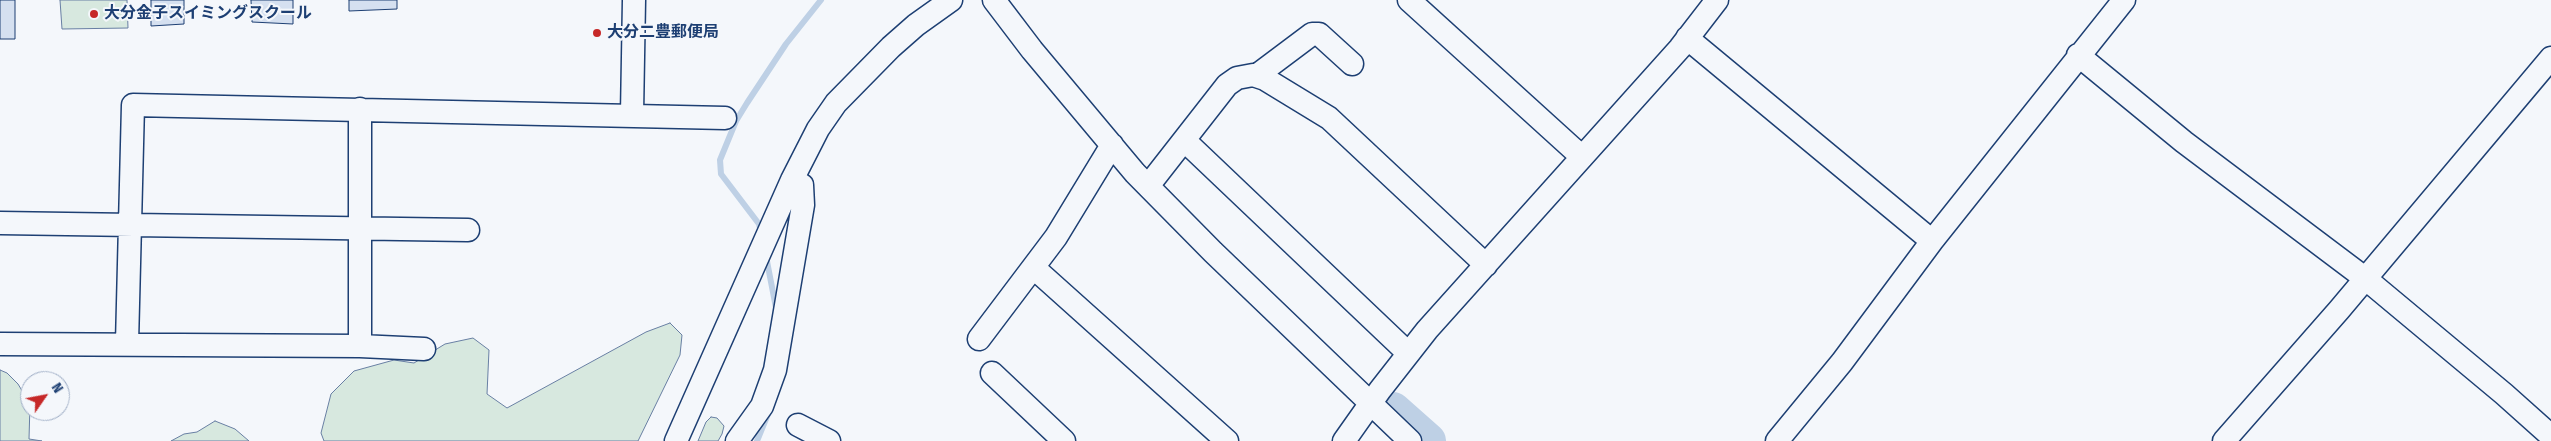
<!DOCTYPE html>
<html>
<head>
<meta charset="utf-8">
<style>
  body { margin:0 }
  #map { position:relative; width:2551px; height:441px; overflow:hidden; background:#f4f7fb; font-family:"Fira Sans Condensed",sans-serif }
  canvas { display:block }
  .north { position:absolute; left:20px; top:371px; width:50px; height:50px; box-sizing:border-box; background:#f4f7fb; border:1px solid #9eadc5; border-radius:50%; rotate:57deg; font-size:14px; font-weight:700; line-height:20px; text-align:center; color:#1d3f73 }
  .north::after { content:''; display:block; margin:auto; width:18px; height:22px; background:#c62828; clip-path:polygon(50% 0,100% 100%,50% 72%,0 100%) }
</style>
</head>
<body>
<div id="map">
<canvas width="2551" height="441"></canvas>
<div class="north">N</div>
</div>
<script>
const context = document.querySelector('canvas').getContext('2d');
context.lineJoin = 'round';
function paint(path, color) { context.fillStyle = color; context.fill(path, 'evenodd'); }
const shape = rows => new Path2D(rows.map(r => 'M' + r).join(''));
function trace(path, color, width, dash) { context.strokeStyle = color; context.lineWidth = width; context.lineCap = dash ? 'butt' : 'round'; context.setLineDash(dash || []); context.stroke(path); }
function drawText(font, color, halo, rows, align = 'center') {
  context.font = font + ' "Fira Sans Condensed","Noto Sans JP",sans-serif'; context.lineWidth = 4; context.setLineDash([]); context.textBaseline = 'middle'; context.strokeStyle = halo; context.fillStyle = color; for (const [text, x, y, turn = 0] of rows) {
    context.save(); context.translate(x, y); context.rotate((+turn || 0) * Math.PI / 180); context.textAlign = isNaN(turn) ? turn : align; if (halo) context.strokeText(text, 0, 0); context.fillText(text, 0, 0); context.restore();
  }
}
const green = shape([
  [60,0,127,0,128,28,62,29,60,0],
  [670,323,682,335,680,355,638,441,324,441,321,433,331,394,354,371,394,360,414,363,445,344,473,338,489,350,487,394,507,408,646,332,670,323],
  [0,370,7,373,18,384,30,404,29,439,42,441,0,441,0,370],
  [711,417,717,418,724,426,722,434,718,441,698,441,706,422,711,417],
  [215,421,235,429,249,441,171,441,184,434,197,432,215,421]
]);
const stream = shape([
  [761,232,759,224,721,174,720,160,736,121,747,103,786,44,821,0],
  [766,256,776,308],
  [757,441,768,414]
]);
const river = shape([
  [1393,410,1428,441]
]);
const building = shape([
  [0,0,15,0,15,39,0,39,0,0],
  [151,0,184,0,184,24,151,26,151,0],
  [251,0,293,0,293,24,252,22,251,0],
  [349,0,397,0,397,9,349,11,349,0]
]);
const minor = shape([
  [994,0,1032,50,1135,173,1213,252,1410,441],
  [1409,0,1582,157],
  [1687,38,1932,241],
  [2078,55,2184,142,2366,279,2504,394,2551,436],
  [1256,76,1312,34,1319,34,1352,64],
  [360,109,360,346],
  [632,114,634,0],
  [1184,140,1408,353],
  [1148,186,1227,85,1237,78,1253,75,1265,79,1329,118,1486,265],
  [0,223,468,230],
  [1034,268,1227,441],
  [979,339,1056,237,1112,145],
  [127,343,133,105,725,118],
  [0,344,360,346,424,349],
  [992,373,1064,441],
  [798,425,829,441],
  [676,441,792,180,818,129,836,103,891,47,916,25,951,0],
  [737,441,762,406,775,370,803,205,802,185,792,180],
  [1344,441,1380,390,1427,330,1680,48,1717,0],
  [1777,441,1842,362,1932,241,2124,0],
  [2224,441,2339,310,2551,58]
]);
const markers = [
  [94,14,5,"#c62828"],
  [597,33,5,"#c62828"]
];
const poiNames = [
  ["大分金子スイミングスクール",104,14],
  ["大分二豊郵便局",607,33]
];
paint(green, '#d7e8df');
trace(green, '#687fa3', 1);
trace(stream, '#bed0e5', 6);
trace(river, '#bed0e5', 36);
paint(building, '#d5e0f0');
trace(building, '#1d3f73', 1);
trace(minor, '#1d3f73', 25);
trace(minor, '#f4f7fb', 22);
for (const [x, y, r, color] of markers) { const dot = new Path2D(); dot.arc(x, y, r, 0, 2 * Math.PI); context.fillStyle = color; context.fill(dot); trace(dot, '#f4f7fb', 2); }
drawText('bold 16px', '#1d3f73', '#f4f7fb', poiNames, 'left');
</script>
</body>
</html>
